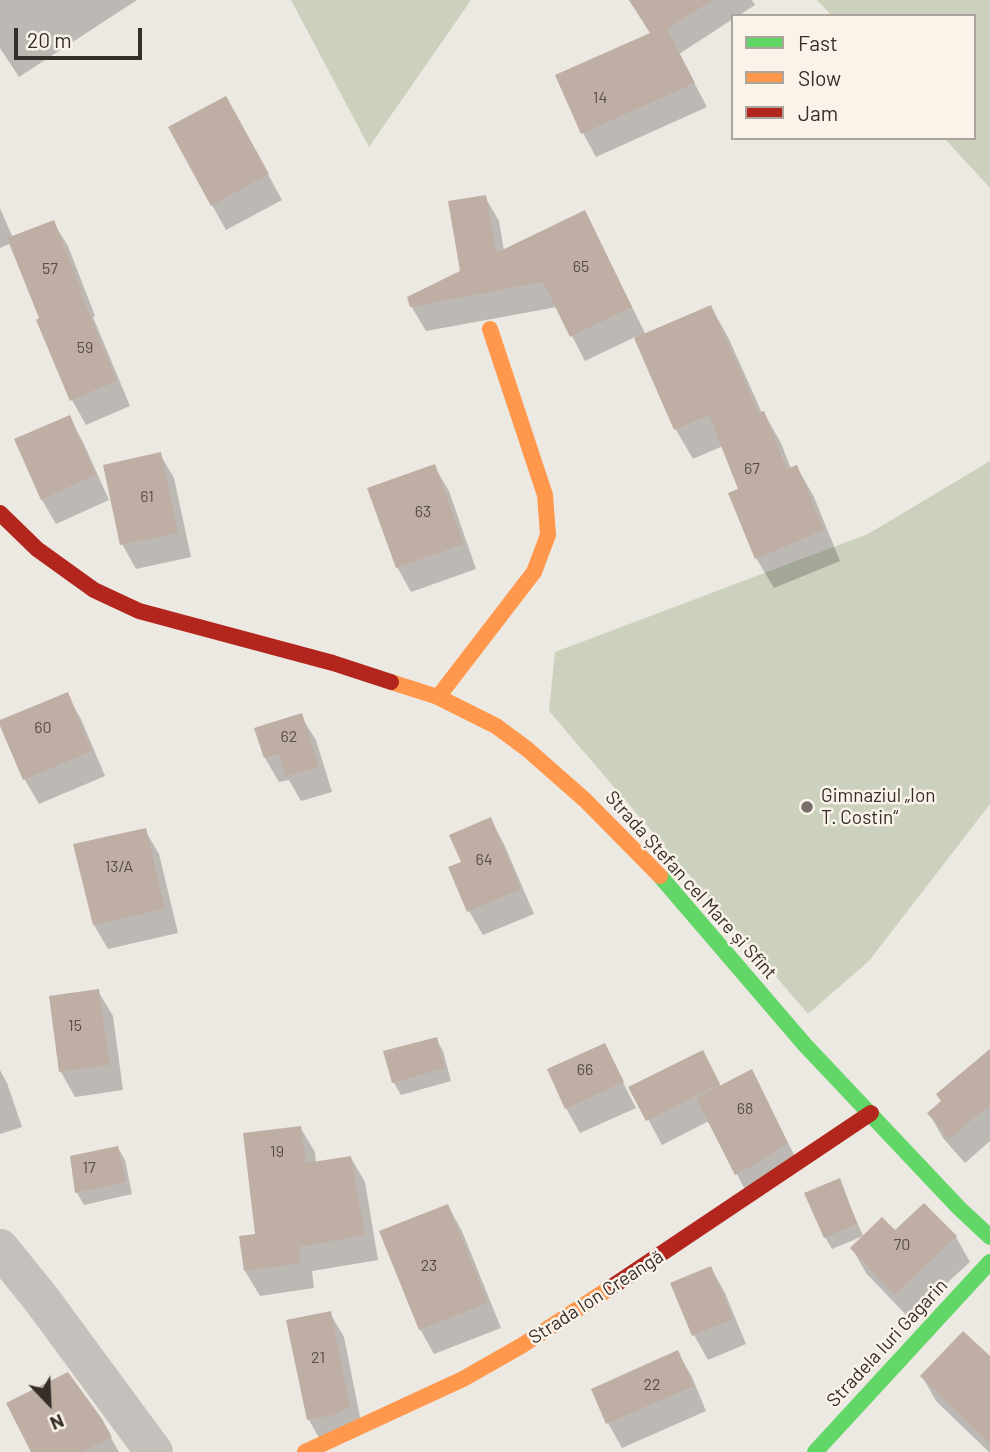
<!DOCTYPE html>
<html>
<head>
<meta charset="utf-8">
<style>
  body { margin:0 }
  #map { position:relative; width:990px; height:1452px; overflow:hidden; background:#ece8e2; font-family:Barlow,sans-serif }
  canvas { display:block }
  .legend { position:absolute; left:731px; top:14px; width:245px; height:126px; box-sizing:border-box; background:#f9f3e9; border:2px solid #aba49c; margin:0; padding:9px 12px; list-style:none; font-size:21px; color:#362e29 }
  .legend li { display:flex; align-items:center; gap:14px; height:35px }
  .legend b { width:35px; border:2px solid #aba49c }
  .north { position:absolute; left:14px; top:1368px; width:70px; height:70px; -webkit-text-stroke:5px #f9f3e9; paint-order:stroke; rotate:157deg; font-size:19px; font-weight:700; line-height:28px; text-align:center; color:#362e29 }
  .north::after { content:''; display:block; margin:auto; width:24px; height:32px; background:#362e29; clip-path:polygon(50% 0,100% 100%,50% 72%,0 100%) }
  .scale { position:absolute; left:14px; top:28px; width:128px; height:32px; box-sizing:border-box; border:4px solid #362e29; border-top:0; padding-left:9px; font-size:21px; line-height:24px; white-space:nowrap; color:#362e29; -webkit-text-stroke:5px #f9f3e9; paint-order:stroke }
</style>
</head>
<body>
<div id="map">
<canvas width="990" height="1452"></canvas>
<ul class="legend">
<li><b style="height:9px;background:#63d668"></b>Fast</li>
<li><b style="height:9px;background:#ff974d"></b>Slow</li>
<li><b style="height:9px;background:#b3261e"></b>Jam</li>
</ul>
<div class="north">N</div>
<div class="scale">20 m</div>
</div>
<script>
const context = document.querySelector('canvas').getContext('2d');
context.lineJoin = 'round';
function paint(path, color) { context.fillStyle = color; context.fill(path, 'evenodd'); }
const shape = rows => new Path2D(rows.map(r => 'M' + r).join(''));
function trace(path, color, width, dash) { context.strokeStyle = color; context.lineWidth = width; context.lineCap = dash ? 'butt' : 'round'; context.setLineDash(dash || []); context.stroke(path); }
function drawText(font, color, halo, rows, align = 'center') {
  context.font = font + ' Barlow,sans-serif'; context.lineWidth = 5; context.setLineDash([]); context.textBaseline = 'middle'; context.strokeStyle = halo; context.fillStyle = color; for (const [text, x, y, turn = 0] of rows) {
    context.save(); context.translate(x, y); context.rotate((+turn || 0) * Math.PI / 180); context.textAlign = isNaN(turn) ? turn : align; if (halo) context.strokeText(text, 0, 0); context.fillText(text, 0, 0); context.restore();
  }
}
const green = shape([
  [291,0,471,0,369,147],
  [817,0,990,0,990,188,944,138,974,138,974,16,832,16],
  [990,461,990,804,869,961,808,1014,549,711,555,652,868,534]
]);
const shadow = shape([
  [0,0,137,0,19,77,0,48],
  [629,0,752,0,755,5,738,16,733,16,733,19,679,54,707,107,596,157,583,133,558,76,651,34],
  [240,123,282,200,226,230,212,205],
  [485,197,499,221,504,251,585,212,646,335,711,307,728,337,762,413,764,413,781,443,791,469,797,467,814,497,840,561,774,588,756,558,741,490,723,446,693,459,676,430,635,337,585,361,557,307,426,331,411,306,462,272],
  [0,208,13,238,53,222,68,246,95,316,93,317,130,406,86,425,72,400,11,243,0,248],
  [69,417,83,442,109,500,56,524,42,500,16,440],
  [160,454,174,478,191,557,136,569,122,544],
  [434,466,449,491,476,569,411,592,397,567],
  [67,695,81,719,105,776,39,804,25,780,0,722],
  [301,716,316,740,332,792,301,801,289,780,279,782,265,758],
  [490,819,504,844,534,914,483,935,469,911,463,863],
  [145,830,159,854,178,933,108,949,94,925],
  [98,991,113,1016,123,1090,75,1097,61,1072,51,998],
  [436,1039,443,1051,451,1081,401,1095,394,1083,385,1052],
  [604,1045,636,1108,580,1133,566,1108],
  [0,1070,7,1083,22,1127,0,1134],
  [751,1071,801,1168,750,1199,709,1121,662,1145,631,1087,716,1077,721,1087],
  [990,1076,990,1141,965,1163,943,1138,929,1113],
  [300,1127,315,1152,316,1163,351,1158,365,1182,378,1260,312,1271,314,1288,260,1296,245,1271,241,1237,257,1235],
  [118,1148,125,1160,132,1194,84,1205,77,1193,72,1157],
  [839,1180,863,1236,832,1249,825,1237],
  [448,1206,462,1231,501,1328,434,1354,420,1329],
  [895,1232,956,1237,970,1262,909,1318,866,1273,852,1248],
  [711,1268,725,1293,746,1344,708,1360,694,1335],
  [330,1313,344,1337,363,1432,323,1445,309,1420,288,1322],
  [678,1353,692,1377,706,1411,622,1448,608,1423],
  [990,1359,990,1452,989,1452,936,1401,922,1376],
  [101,1420,119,1452,33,1452]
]);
const building = shape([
  [629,0,713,0,667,29,695,83,581,134,555,75,650,33],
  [226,96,269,174,211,206,168,127],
  [486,195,496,253,585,210,632,307,570,337,543,282,410,307,407,297,460,271,448,201],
  [54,220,82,291,80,291,117,381,70,401,36,320,39,318,7,238],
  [711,305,759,413,764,411,787,469,797,465,824,530,755,559,728,493,738,489,709,415,674,430,634,338],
  [70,415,96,475,41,500,14,439],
  [161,452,178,533,120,545,103,465],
  [435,464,464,544,396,568,367,488],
  [68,692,92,751,23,780,0,726,0,720],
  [302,713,319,767,285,777,279,754,264,758,254,728],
  [491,817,521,889,467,912,448,867,461,862,449,835],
  [146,828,165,909,93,925,73,844],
  [99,989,110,1065,59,1072,49,996],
  [437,1037,445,1068,392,1083,383,1051],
  [605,1043,624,1082,565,1109,547,1069],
  [990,1049,990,1105,949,1139,927,1113,941,1101,936,1094],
  [703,1050,720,1084,646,1121,628,1087],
  [752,1069,788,1143,758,1163,735,1175,696,1098],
  [301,1126,306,1163,351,1156,365,1235,299,1247,301,1263,244,1271,239,1236,255,1234,243,1133],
  [118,1146,126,1182,75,1193,70,1156],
  [840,1178,857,1224,824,1238,804,1193],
  [924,1203,957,1236,894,1295,850,1248,882,1217,895,1230],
  [448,1204,488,1303,419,1330,379,1231],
  [711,1266,733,1319,692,1336,670,1283],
  [331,1311,350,1407,334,1415,307,1420,286,1320],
  [963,1331,990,1356,990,1444,920,1376],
  [678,1350,694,1386,606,1424,591,1389],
  [68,1372,102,1419,112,1437,82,1452,31,1452,6,1403]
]);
const street = shape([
  [0,1248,42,1300,154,1452]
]);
const fast = shape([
  [660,876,805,1045,959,1208,990,1237],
  [815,1452,990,1262]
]);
const slow = shape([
  [391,682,438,697,496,726,527,749,585,800,660,876],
  [438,697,534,572,548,535,545,495,490,329],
  [305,1452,463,1379,521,1346,610,1288]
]);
const jam = shape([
  [0,513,37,549,94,590,139,611,333,663,391,682],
  [610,1288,871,1113]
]);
const markers = [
  [807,807,7,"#766f6a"]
];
const numberNames = [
  ["14",600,98],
  ["65",581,267],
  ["57",50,269],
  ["59",85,348],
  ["67",752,469],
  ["61",147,497],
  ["63",423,512],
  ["60",43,728],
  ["62",289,737],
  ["64",484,860],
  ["13/A",119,867],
  ["15",75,1026],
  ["66",585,1070],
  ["68",745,1109],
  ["19",277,1152],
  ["17",89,1168],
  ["70",902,1245],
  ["23",429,1266],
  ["21",318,1358],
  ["22",652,1385]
];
const poiNames = [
  ["Gimnaziul „Ion",821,796],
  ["T. Costin“",821,818]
];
const streetNames = [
  ["Strada Ștefan cel Mare și Sfînt",691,885,48],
  ["Strada Ion Creangă",596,1297,-33],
  ["Stradela Iuri Gagarin",887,1343,-47]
];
paint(green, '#ccd1bd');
paint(shadow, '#0003');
paint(building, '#bfaea4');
trace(street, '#c5c0bb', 38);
trace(fast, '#63d668', 16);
trace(slow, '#ff974d', 16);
trace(jam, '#b3261e', 16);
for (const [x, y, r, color] of markers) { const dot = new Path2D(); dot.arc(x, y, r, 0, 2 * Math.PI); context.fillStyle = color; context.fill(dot); trace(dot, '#f9f3e9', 2.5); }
drawText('16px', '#584e48', null, numberNames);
drawText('19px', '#362e29', '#f9f3e9', poiNames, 'left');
drawText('19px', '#362e29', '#f9f3e9', streetNames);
</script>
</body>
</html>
